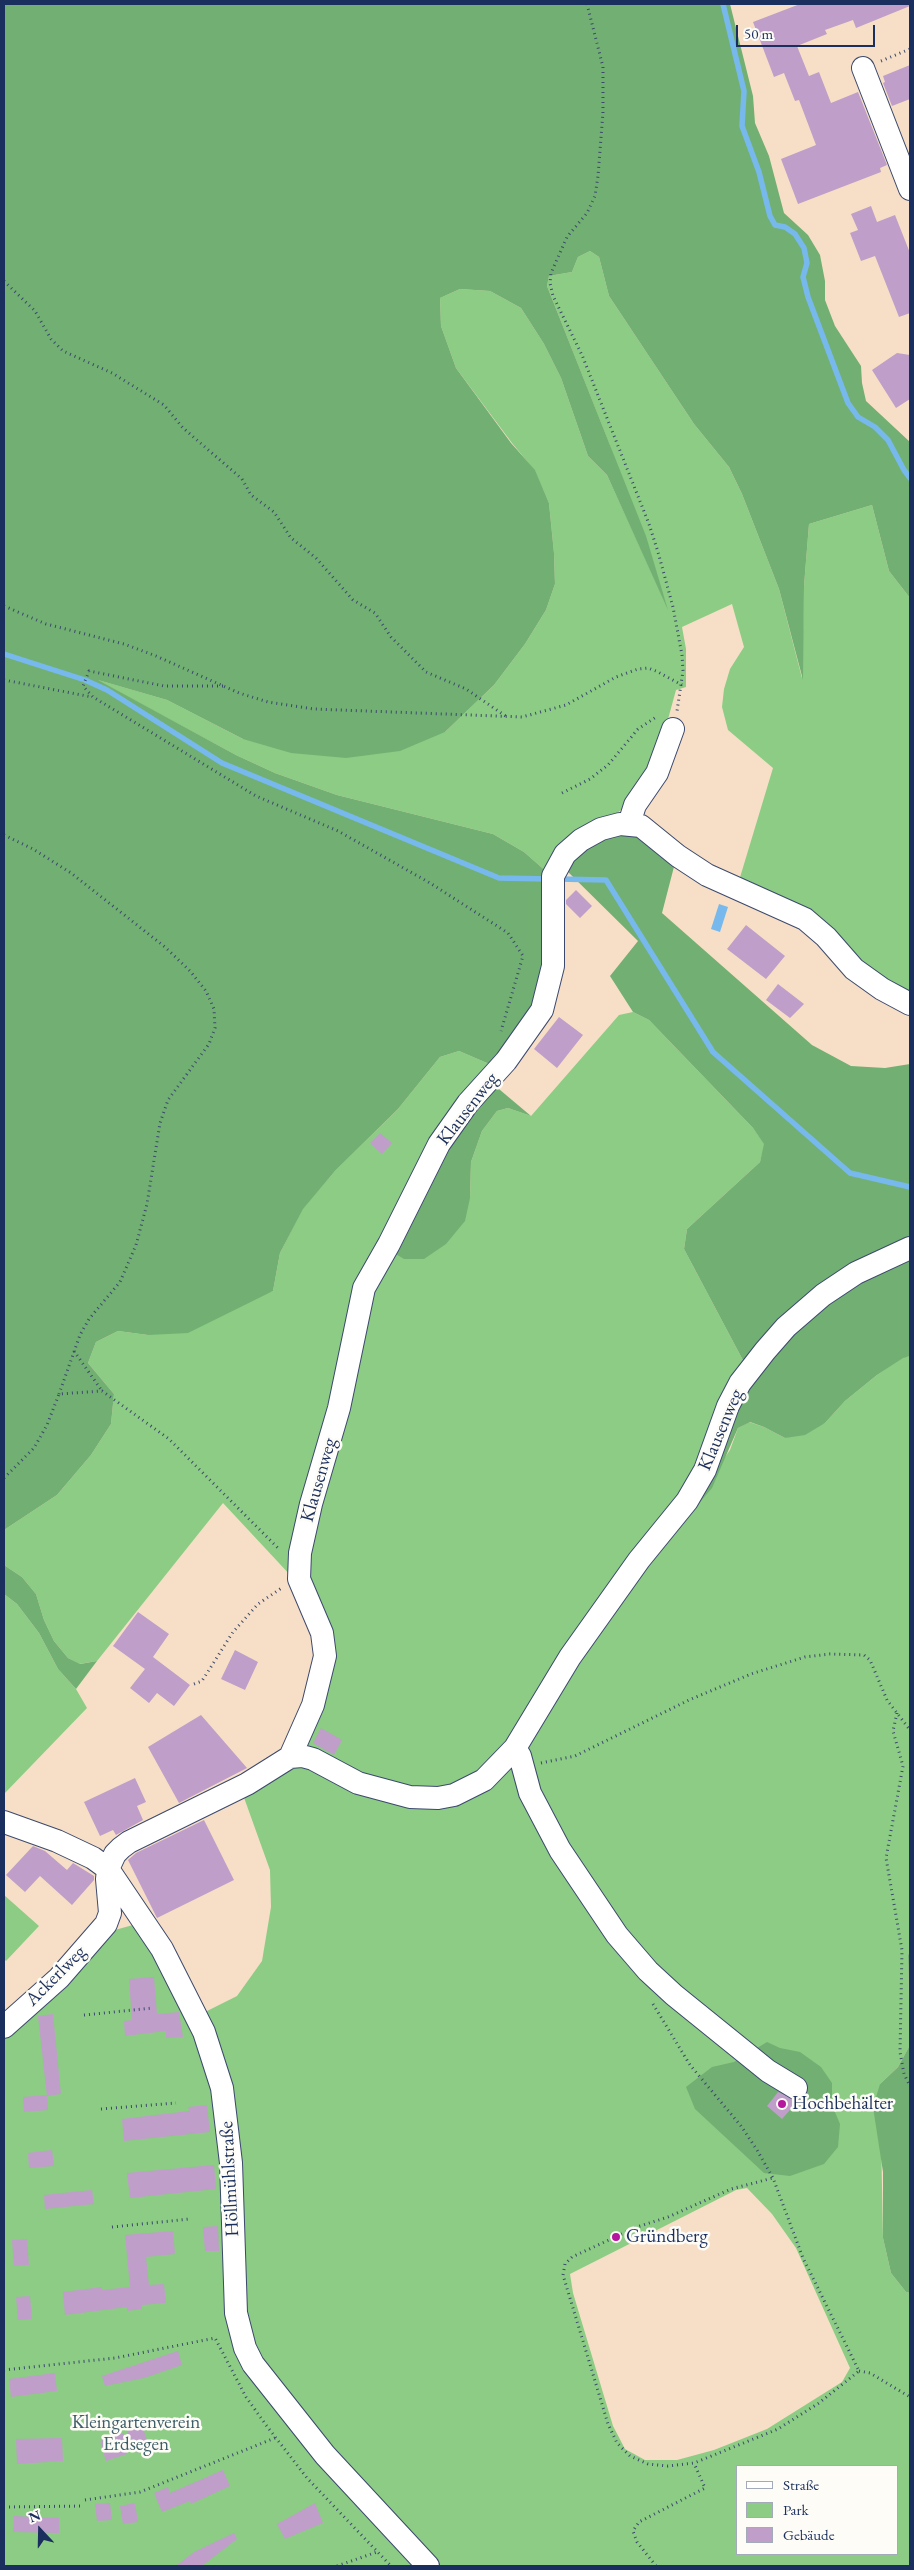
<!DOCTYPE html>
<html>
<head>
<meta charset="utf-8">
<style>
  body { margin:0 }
  #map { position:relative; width:914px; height:2570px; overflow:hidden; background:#f6dfc6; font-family:"EB Garamond",serif }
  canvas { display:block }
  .frame { position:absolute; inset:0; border:5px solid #1b2f5e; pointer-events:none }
  .legend { position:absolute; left:736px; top:2465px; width:162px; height:90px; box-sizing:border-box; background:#fdfcf7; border:1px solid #a3aaba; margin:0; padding:6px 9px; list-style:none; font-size:15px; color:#1b2f5e }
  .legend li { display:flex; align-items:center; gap:10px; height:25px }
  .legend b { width:25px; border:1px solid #a3aaba }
  .north { position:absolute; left:15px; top:2505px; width:50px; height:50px; -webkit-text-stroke:4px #fdfcf7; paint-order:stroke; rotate:339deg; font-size:14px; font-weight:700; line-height:20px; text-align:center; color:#1b2f5e }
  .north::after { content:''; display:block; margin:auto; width:18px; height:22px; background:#1b2f5e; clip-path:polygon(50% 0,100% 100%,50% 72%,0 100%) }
  .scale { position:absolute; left:736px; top:25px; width:139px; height:22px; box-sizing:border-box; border:2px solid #1b2f5e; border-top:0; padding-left:6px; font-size:15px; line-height:18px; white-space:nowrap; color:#1b2f5e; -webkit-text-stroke:4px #fdfcf7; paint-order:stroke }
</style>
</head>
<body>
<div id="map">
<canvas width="914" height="2570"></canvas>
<div class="frame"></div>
<ul class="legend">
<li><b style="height:6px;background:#fff"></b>Straße</li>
<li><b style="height:14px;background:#8ccc84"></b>Park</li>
<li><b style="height:14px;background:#bf9ec9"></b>Gebäude</li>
</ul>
<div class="north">N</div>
<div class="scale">50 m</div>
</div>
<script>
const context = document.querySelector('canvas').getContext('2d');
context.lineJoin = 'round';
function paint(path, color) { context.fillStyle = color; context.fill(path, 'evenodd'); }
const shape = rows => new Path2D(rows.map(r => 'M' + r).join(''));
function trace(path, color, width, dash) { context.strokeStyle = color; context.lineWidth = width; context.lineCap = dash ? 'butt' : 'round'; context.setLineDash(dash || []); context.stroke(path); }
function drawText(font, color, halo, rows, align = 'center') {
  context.font = font + ' "EB Garamond",serif'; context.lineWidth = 5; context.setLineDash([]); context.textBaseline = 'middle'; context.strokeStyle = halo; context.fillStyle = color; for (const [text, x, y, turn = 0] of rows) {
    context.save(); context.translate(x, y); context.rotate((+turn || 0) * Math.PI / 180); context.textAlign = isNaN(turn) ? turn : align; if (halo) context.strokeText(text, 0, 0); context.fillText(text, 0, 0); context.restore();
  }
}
const green = shape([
  [590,251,599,257,609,296,694,424,729,467,742,494,779,589,802,678,804,586,809,524,872,505,889,571,910,598,910,999,738,884,773,768,728,730,722,707,724,689,730,669,744,647,732,604,682,627,686,649,686,687,676,690,662,741,629,803,548,873,524,852,493,834,337,795,275,773,236,755,95,679,167,700,243,739,445,732,494,685,525,644,546,610,555,584,554,553,549,503,535,471,512,443,456,368,441,326,440,298,460,289,490,291,521,308,544,344,561,378,588,456,607,475,666,604,609,443,547,286,549,276,572,272,578,257],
  [633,1012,649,1020,753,1128,765,1144,760,1162,687,1229,684,1249,746,1366,703,1458,526,1722,462,1787,402,1791,305,1749,321,1618,304,1554,357,1335,391,1251,470,1198,471,1162,482,1131,497,1111,508,1108,531,1116,619,1015],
  [459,1051,494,1066,392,1230,292,1577,223,1503,97,1661,79,1664,68,1658,54,1641,44,1620,36,1594,22,1577,4,1565,4,1530,57,1495,91,1455,111,1424,114,1394,88,1363,96,1342,118,1331,148,1335,273,1291,280,1253,303,1208,335,1171,398,1109,440,1057],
  [910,1356,910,1951,908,1955,910,2045,898,2067,880,2084,883,2238,891,2273,906,2292,910,2293,910,2566,433,2566,412,2544,249,2347,201,2014,237,1996,262,1961,271,1907,270,1870,242,1792,289,1762,441,1802,539,1720,730,1450,738,1428,749,1422,764,1427,785,1438,825,1423,845,1401,877,1375,903,1357],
  [747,2188,772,2214,796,2248,850,2368,842,2382,767,2429,714,2450,677,2460,645,2460,625,2449,613,2426,573,2293,570,2274,736,2190],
  [738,2466,898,2466,898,2554,738,2554],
  [4,1594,17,1604,39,1633,58,1669,76,1689,87,1708,4,1794],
  [4,1895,39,1926,6,1961,4,1959],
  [140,1923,210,2059,236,2333,423,2566,4,2566,4,2035,115,1930]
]);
const forest = shape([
  [4,4,730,4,753,96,755,123,769,156,784,213,808,235,820,255,825,281,825,300,835,326,861,366,862,383,866,401,910,442,910,598,889,571,872,505,809,524,804,586,803,680,779,589,742,494,729,467,694,424,609,296,599,257,590,251,578,257,572,272,549,276,547,286,646,536,668,610,607,475,588,456,561,378,544,344,521,308,490,291,460,289,440,298,441,326,456,368,511,443,535,470,549,503,554,553,555,584,546,610,525,644,494,685,445,732,400,751,346,758,291,753,243,739,167,700,98,680,236,755,275,773,337,795,493,834,524,852,548,873,542,998,494,1066,459,1051,440,1057,398,1109,335,1171,303,1209,280,1253,273,1291,188,1333,148,1335,118,1331,96,1342,88,1363,114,1394,111,1424,91,1455,57,1495,4,1530],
  [614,833,645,836,676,859,662,913,812,1045,851,1066,885,1068,910,1064,910,1244,746,1366,684,1249,687,1229,760,1162,764,1144,753,1128,649,1020,633,1012,610,976,638,941,562,866,569,858],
  [493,1084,531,1116,508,1108,497,1111,482,1131,471,1162,470,1198,465,1221,446,1244,424,1259,404,1259,391,1251,440,1150],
  [910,1253,910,1356,903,1358,877,1375,845,1401,825,1423,805,1435,785,1438,764,1427,750,1422,738,1428,712,1488,689,1515,744,1387,825,1299],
  [4,1565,22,1577,36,1594,44,1620,54,1641,68,1658,80,1664,97,1661,76,1689,58,1669,39,1633,17,1604,4,1594],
  [910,1951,910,2293,906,2292,891,2273,883,2238,883,2172,873,2107,880,2084,898,2067,910,2045,908,1955],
  [767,2042,780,2048,800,2052,821,2067,832,2083,832,2105,840,2124,838,2147,824,2164,790,2176,764,2173,695,2109,686,2087,712,2067,734,2062]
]);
const water = shape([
  [719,904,728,907,720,932,711,929]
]);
const stream = shape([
  [723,4,744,91,742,126,759,172,770,216,775,225,785,227,795,234,804,248,807,263,803,277,808,297,848,403,858,417,875,427,888,440,904,470,910,478],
  [4,654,85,680,107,690,222,763,499,878,549,879],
  [558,879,606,880,713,1052,850,1173,910,1187]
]);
const building = shape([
  [800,4,910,4,910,6,856,28,853,20,825,30,827,34,797,46,809,76,819,72,831,103,858,92,887,165,880,168,881,172,798,204,781,159,816,145,799,100,795,101,784,73,774,77,753,22],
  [910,65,910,99,892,106,883,83,885,82,883,76],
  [871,206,877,222,895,215,910,253,910,313,899,317,875,256,861,261,850,233,858,230,851,214],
  [897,353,910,355,910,399,896,408,872,370],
  [576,890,592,906,580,918,566,904,566,900],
  [746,925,785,956,766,979,727,949],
  [778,984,804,1004,790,1018,766,1000],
  [559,1017,583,1035,557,1068,534,1049],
  [380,1133,392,1143,382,1154,370,1143],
  [138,1612,169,1634,153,1657,190,1685,174,1706,157,1693,149,1703,130,1688,145,1669,113,1646],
  [235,1650,258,1662,245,1690,221,1679],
  [201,1715,247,1768,179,1803,148,1747],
  [321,1728,342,1740,334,1755,313,1743],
  [135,1778,146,1802,137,1806,143,1820,116,1835,113,1830,100,1836,84,1802],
  [204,1820,234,1880,157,1918,128,1860,136,1853],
  [33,1846,45,1851,67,1870,73,1863,94,1876,94,1880,72,1905,40,1876,25,1892,6,1875],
  [154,1977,157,2014,179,2012,183,2037,166,2038,166,2031,125,2036,124,2021,132,2020,129,1979],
  [53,2014,61,2094,47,2096,38,2016],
  [778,2092,798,2101,782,2119,767,2106],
  [47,2095,48,2110,24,2112,23,2097],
  [207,2105,210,2132,124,2141,122,2119,189,2111,188,2107],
  [52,2150,54,2166,29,2168,28,2153],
  [214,2165,216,2189,130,2198,127,2173],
  [92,2190,94,2204,45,2209,44,2195],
  [218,2226,219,2251,205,2251,203,2227],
  [173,2231,175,2254,146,2257,149,2285,164,2284,166,2303,142,2305,142,2309,127,2311,127,2307,65,2315,63,2292,102,2287,102,2290,130,2287,125,2235],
  [27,2239,29,2265,14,2266,12,2240],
  [30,2296,32,2319,18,2320,16,2297],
  [178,2351,182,2365,144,2378,105,2386,102,2376],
  [55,2373,57,2391,11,2397,9,2379],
  [142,2426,150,2448,137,2453,127,2431],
  [124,2433,127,2454,106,2461,100,2441],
  [62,2438,63,2461,17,2464,16,2439],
  [223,2470,230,2486,191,2504,190,2501,162,2512,154,2493,168,2487,170,2493],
  [110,2503,112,2520,97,2521,95,2504],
  [135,2503,138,2522,123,2524,120,2506],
  [315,2503,323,2523,285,2539,277,2524],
  [14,2516,59,2518,59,2533,13,2532],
  [234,2533,237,2539,202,2566,176,2566,194,2552]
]);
const path = shape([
  [587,4,603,67,603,112,598,176,595,196,587,213,567,237,551,273,550,283,553,296,582,355,649,524,658,552,673,607,682,655,683,671,677,711],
  [881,61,910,49],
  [4,281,35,311,51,339,63,351,112,373,164,405,183,428,242,479,251,495,274,512,291,538,316,558,353,600,375,613,391,637,426,672,466,689,507,717],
  [4,606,46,624,124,644,156,656,239,693,268,702,314,709,522,717,566,705,616,677,638,669,648,668,656,671,682,685],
  [4,680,92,697],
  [223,686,164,686,89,671,83,686,93,697,256,796,338,831,430,883,508,933,523,956,501,1031],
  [562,793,590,779,608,765,638,729,656,717],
  [4,835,33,849,71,873,165,947,190,971,206,991,214,1009,215,1028,209,1044,168,1100,160,1123,147,1204,136,1245,120,1282,89,1319,80,1335,59,1394],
  [74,1351,102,1391],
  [4,1478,34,1448,47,1425,59,1394,102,1391,169,1439,280,1550],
  [194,1684,202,1681,233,1632,258,1604,283,1587],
  [897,1713,893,1731,903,1766,886,1858,902,1950,900,2052,904,2074,910,2086],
  [541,1763,575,1756,689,1700,751,1674,805,1657,830,1654,864,1655,870,1660,887,1700,910,1730],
  [653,2004,690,2065,741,2126,757,2150,773,2178,803,2258,859,2371,819,2403,778,2429,694,2463,668,2466,648,2464,630,2456,617,2443,608,2424,563,2275,565,2264,572,2257,637,2227,668,2217,731,2189,773,2178],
  [84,2015,153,2008],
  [101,2109,176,2103],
  [4,2152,8,2152],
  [112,2227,190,2219],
  [4,2370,115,2358,215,2338,246,2397,266,2425,307,2478,391,2566],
  [859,2371,870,2373,910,2397],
  [85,2500,140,2492,275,2438],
  [4,2507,84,2506],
  [337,2566,377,2552],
  [656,2566,637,2542,633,2531,639,2522,705,2488,694,2463]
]);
const minor = shape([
  [863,68,910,189],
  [629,824,635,805,657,773,673,729],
  [515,1748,520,1756,530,1793,560,1850,617,1935,648,1971,674,1995,768,2071,796,2088],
  [290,1757,302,1756,313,1759,358,1783,410,1797,438,1798,454,1795,484,1780,515,1748,570,1657,639,1560,687,1501,705,1470,728,1406,740,1383,765,1351,786,1327,823,1295,856,1273,910,1248],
  [4,1822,57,1841,93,1858,108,1869,162,1949,204,2032,222,2088,231,2163,236,2313,245,2348,253,2364,325,2455,428,2566],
  [4,2027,59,1978,106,1924,110,1913,107,1879,108,1869,115,1854,121,1848,129,1842,247,1784,290,1757,313,1705,325,1656,322,1633,299,1579,300,1553,311,1504,339,1408,364,1288,389,1244,439,1144,468,1103,506,1061,542,1010,553,966,553,876,565,854,581,840,601,829,620,824,641,826,678,856,707,875,805,919,826,937,854,969,882,989,910,1004]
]);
const markers = [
  [782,2104,5,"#b5179e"],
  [616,2237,5,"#b5179e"]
];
const streetNames = [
  ["Klausenweg",468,1109,-52],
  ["Klausenweg",721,1430,-67],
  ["Klausenweg",319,1480,-74],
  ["Ackerlweg",56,1976,-45],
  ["Höllmühlstraße",230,2179,-93]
];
const poiNames = [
  ["Hochbehälter",792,2104],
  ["Gründberg",626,2237]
];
const parkNames = [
  ["Kleingartenverein",136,2423],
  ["Erdsegen",136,2445]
];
paint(green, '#8ccc84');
paint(forest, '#71b072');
paint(water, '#77b9ec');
trace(stream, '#77b9ec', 5.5);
paint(building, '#bf9ec9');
trace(minor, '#3c496e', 24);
trace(path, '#3c496e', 3, [1, 4]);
trace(minor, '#fff', 22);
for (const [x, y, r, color] of markers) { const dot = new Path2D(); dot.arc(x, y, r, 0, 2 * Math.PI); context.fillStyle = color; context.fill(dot); trace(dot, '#fdfcf7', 2); }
drawText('19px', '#1b2f5e', '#fdfcf7', streetNames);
drawText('19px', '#1b2f5e', '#fdfcf7', poiNames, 'left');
drawText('19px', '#3d5e69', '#fdfcf7', parkNames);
</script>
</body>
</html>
